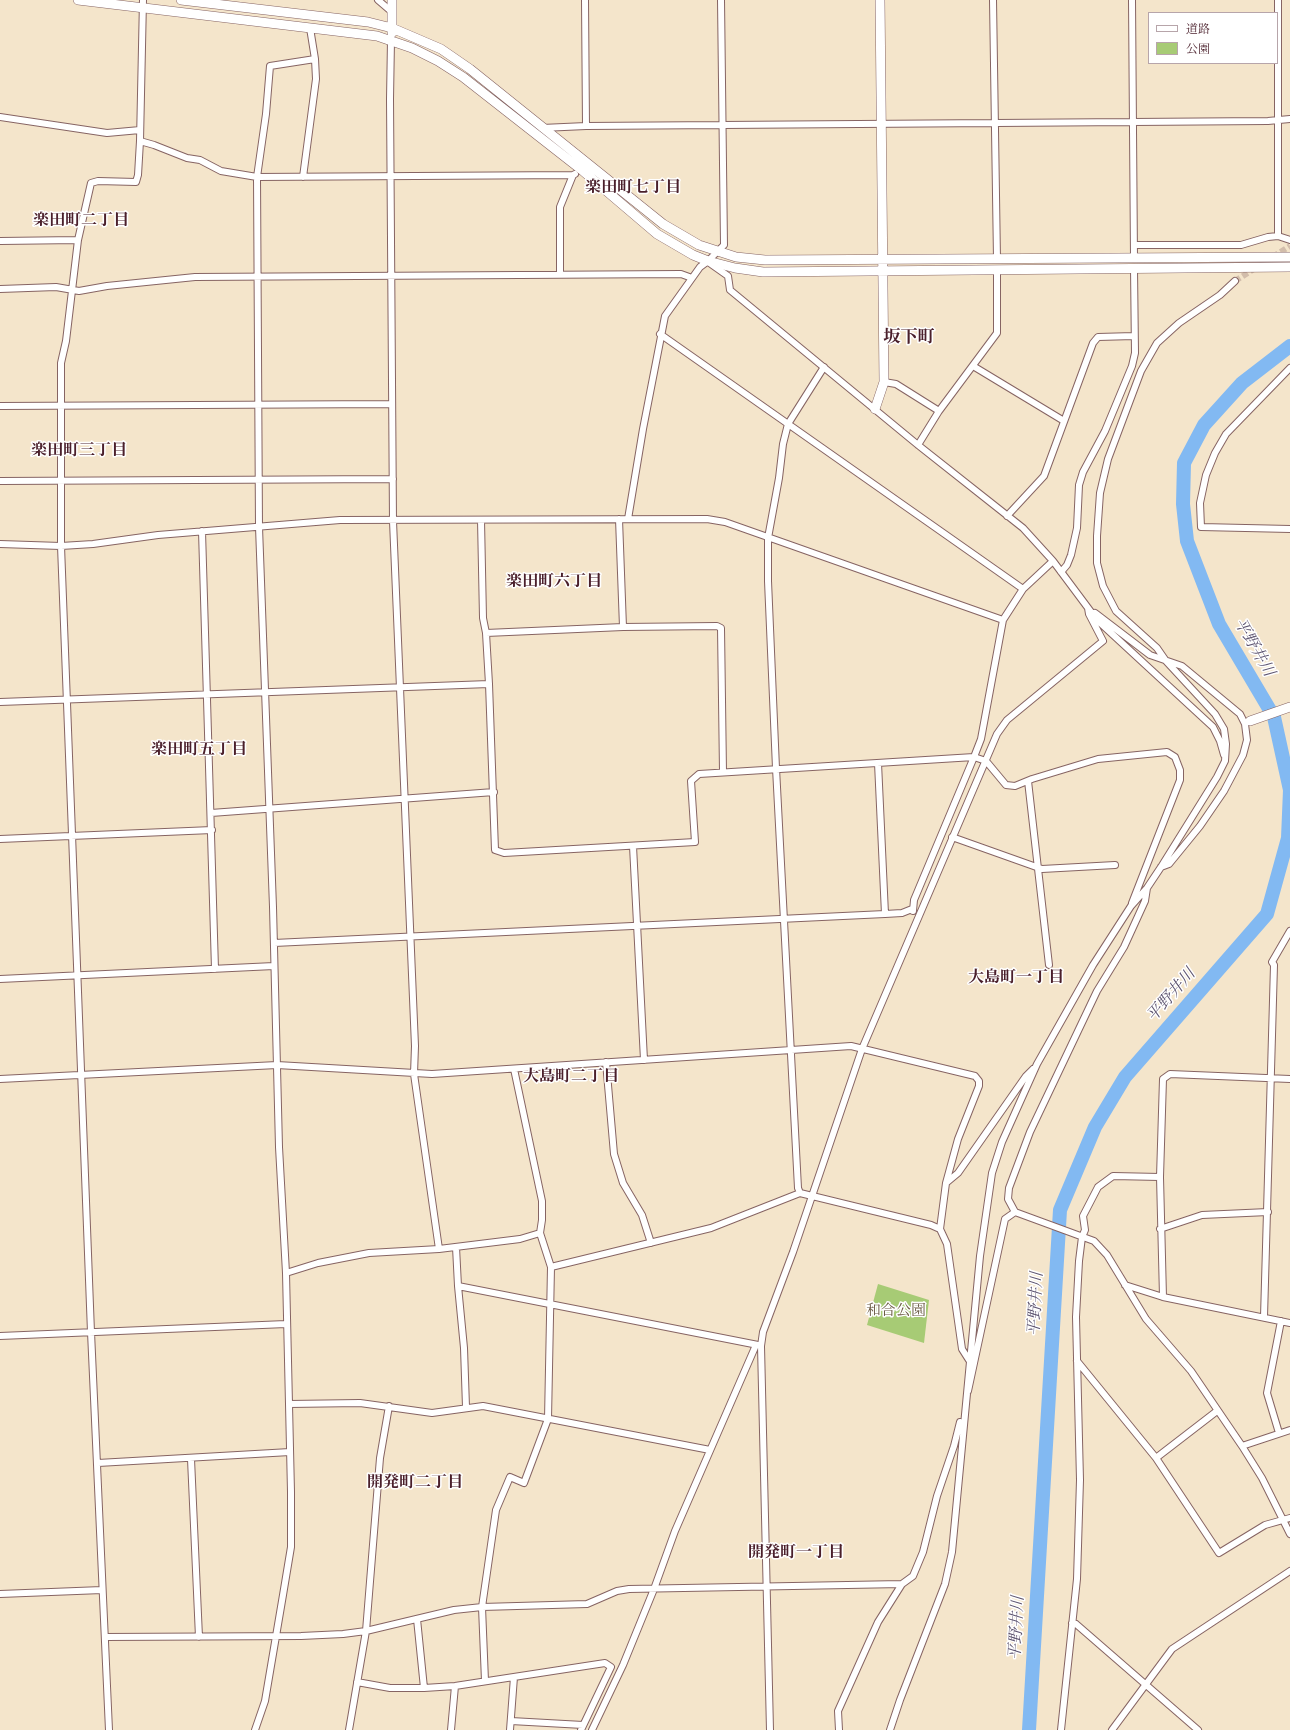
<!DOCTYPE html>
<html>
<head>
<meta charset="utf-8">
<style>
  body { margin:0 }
  #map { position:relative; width:1290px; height:1730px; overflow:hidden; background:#f4e5cb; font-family:"IM FELL English","Noto Serif JP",serif }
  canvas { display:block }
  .legend { position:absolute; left:1148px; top:12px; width:130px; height:52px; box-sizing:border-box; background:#fff; border:1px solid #b7a5aa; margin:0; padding:5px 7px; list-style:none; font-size:12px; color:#4a1f2b }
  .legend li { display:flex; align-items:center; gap:8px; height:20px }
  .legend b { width:20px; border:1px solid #b7a5aa }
</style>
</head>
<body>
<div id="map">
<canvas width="1290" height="1730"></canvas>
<ul class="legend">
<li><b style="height:5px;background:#fff"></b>道路</li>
<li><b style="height:11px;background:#a7cb75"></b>公園</li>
</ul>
</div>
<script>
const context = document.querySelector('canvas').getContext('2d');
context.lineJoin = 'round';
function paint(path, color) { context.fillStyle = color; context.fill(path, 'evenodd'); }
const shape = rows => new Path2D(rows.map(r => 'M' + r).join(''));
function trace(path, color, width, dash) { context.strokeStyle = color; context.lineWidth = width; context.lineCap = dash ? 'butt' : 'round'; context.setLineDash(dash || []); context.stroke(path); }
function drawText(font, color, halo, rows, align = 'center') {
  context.font = font + ' "IM FELL English","Noto Serif JP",serif'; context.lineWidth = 3; context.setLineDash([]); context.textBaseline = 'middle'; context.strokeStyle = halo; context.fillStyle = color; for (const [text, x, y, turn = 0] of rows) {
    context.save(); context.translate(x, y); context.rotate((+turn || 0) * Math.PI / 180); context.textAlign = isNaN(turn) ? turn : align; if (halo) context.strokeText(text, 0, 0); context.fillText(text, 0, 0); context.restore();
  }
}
const green = shape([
  [878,1284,929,1300,924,1343,867,1325]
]);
const river = shape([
  [1029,1730,1060,1210,1095,1127,1125,1077,1267,914,1288,838,1290,790,1274,717,1219,624,1187,541,1183,504,1184,463,1204,425,1242,383,1290,346]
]);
const streetTunnel = shape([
  [1235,281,1290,246]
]);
const street = shape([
  [378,0,392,12],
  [585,0,586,126],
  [993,0,997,259],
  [1132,0,1134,258],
  [391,40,390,99,393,521,415,1046,414,1074,439,1249],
  [0,117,107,133,140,130],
  [542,128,586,126,1268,121,1290,119],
  [140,141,154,145,187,158,200,160,221,171,257,177,573,175],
  [303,177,316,79,315,59,310,28],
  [1278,236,1278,0],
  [78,240,66,341,61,363,61,546,91,1332,109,1730],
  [0,241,78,240,91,183,98,181,136,182,138,175,140,141,143,0],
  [1134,245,1241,245,1268,237,1278,236,1290,240],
  [711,264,728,276,730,290,918,445,1023,528,1053,561,1097,620,1213,727,1220,741,1224,755],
  [560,274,560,207,573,175,575,174],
  [0,289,56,287,79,291,107,286,195,277,681,274,692,278],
  [660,334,1023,589],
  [973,366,1064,421],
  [1290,368,1226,434,1215,453,1206,475,1200,503,1201,527,1290,529],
  [884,382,896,384,939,411],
  [0,406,392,404],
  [918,445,939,411,997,333,997,269],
  [0,481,393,479],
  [1007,516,1044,476,1093,343,1098,337,1134,336],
  [619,519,623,627],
  [628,519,643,429,665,316,700,267,708,261,724,245,721,0],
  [481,520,483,618,486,633],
  [202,531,215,969],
  [0,544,61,546,93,544,158,535,340,520,707,519,725,522,1003,620],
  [1061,572,1067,565,1071,555,1077,528,1079,485,1083,472,1105,431,1132,366,1135,353,1134,268],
  [1095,613,1150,655,1182,666,1240,714,1245,724,1247,740,1243,755,1224,791,1200,826,1169,864,1161,867],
  [0,702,489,684],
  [878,763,885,914],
  [723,772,721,628,717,626,623,627,486,633,489,684,495,850,504,853,695,842,691,781,699,774,974,757,986,761,1006,785,1015,786,1032,779,1098,759,1167,752,1175,757,1180,770,1180,780,1132,903],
  [1028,781,1049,965],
  [211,813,494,792],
  [952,837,1042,869,1115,865],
  [0,839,212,830],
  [633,846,644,1060],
  [1147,888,1145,901,1124,947,1097,991,1030,1132,1009,1188,1008,1199,1015,1212,1094,1241,1107,1255,1146,1319,1191,1371,1242,1446,1262,1478,1290,1534],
  [913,911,914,900,974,757,981,739,1003,620,1023,589,1053,561],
  [274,943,885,914,902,913,912,909],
  [0,979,274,966],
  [606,1062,614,1154,623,1183,642,1215,651,1243],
  [0,1079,277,1065,432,1074,851,1046,975,1076,979,1081,979,1086,958,1139,946,1183],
  [800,1193,798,1188,776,768,768,581,768,538,779,478,783,444,788,424,824,367],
  [1160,1229,1202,1215,1268,1212],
  [456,1247,458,1286,464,1348,466,1407],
  [551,1267,711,1228,800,1193,931,1225,940,1229],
  [286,1273,318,1263,369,1253,439,1249,520,1239,540,1233],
  [1125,1285,1163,1297,1290,1323],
  [458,1286,758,1345],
  [1163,1297,1160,1177,1163,1079,1170,1074,1290,1079],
  [1264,1317,1274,965,1272,962,1290,931],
  [0,1336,286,1324],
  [969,1360,962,1349,947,1244,940,1229,946,1183,958,1173,1026,1076,1033,1069],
  [1077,1361,1156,1458,1219,1553,1265,1525,1290,1518],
  [968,1391,1005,1219,1015,1212],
  [289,1404,360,1403,432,1413,483,1406,710,1450],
  [1279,1433,1267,1393,1281,1321],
  [1242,1446,1290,1430],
  [1156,1458,1217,1411],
  [191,1459,199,1637],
  [98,1463,290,1452],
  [0,1594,102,1590],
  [417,1619,424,1688],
  [1072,1623,1076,1624,1198,1730],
  [105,1637,301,1636,343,1634,366,1631,454,1610,482,1607,587,1604,617,1591,629,1589,902,1584],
  [485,1681,482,1607,496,1510,510,1477,524,1483,548,1419,551,1267,540,1233,542,1220,542,1201,514,1069],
  [357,1682,390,1688,424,1688,455,1686,605,1663,611,1667,581,1730],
  [511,1721,583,1725],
  [255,1730,265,1701,283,1595,291,1547,291,1492,286,1273,279,1147,273,907,259,527,257,177,266,114,270,66,315,59],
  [349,1730,366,1631,380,1458,389,1406],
  [451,1730,455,1686],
  [510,1730,514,1677],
  [592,1730,623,1665,654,1589,675,1531,756,1345],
  [770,1730,761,1346,763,1332,793,1252,862,1049,997,734,1007,720,1103,641,1089,614,1088,608],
  [839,1730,838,1711,878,1622,902,1584,913,1576,923,1552,937,1496,954,1446,960,1422],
  [890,1730,900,1700,945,1584,952,1552,980,1256,992,1173,1002,1142,1037,1064,1093,965,1131,906,1147,888,1161,867,1217,777,1225,761,1226,744,1224,729,1215,714,1166,661,1157,648,1116,611,1103,586,1097,563,1097,536,1100,493,1108,459,1141,371,1157,343,1179,323,1220,295,1235,281],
  [1061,1730,1077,1579,1080,1480,1076,1317,1079,1261,1082,1237,1085,1230,1083,1216,1098,1187,1113,1176,1160,1177],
  [1112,1730,1172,1649,1290,1571]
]);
const secondary = shape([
  [78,0,377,36,412,48,438,61,463,77,583,171,657,234,693,255,708,261,735,268,763,272,1290,267],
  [181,0,368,22,392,28,441,49,470,69,663,224,699,245,736,257,765,260,1290,257],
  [392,33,392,0],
  [875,409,884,382,880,0],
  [1250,721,1290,707]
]);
const parkNames = [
  ["和合公園",896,1312]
];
const neighbourhoodNames = [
  ["楽田町七丁目",633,189],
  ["楽田町二丁目",81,222],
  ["楽田町三丁目",79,452],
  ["楽田町六丁目",554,583],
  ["楽田町五丁目",199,751],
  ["大島町一丁目",1016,979],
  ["大島町二丁目",571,1078],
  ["開発町二丁目",415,1484],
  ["開発町一丁目",796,1554]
];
const waterNames = [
  ["平野井川",1253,648,60],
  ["平野井川",1172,996,-49],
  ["平野井川",1037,1304,-87],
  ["平野井川",1018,1628,-87]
];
const quarterNames = [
  ["坂下町",909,339]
];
paint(green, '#a7cb75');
trace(river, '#82b9f2', 14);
trace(streetTunnel, '#d2bdab', 6, [6, 3]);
trace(street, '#866463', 8);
trace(secondary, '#866463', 10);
trace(street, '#fff', 6);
trace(secondary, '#fff', 9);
drawText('15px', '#6b5b45', '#fff', parkNames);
drawText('bold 16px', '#4a1f2b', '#fff', neighbourhoodNames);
drawText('italic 16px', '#5e5571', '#fff', waterNames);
drawText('bold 17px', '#4a1f2b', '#fff', quarterNames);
</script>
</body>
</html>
